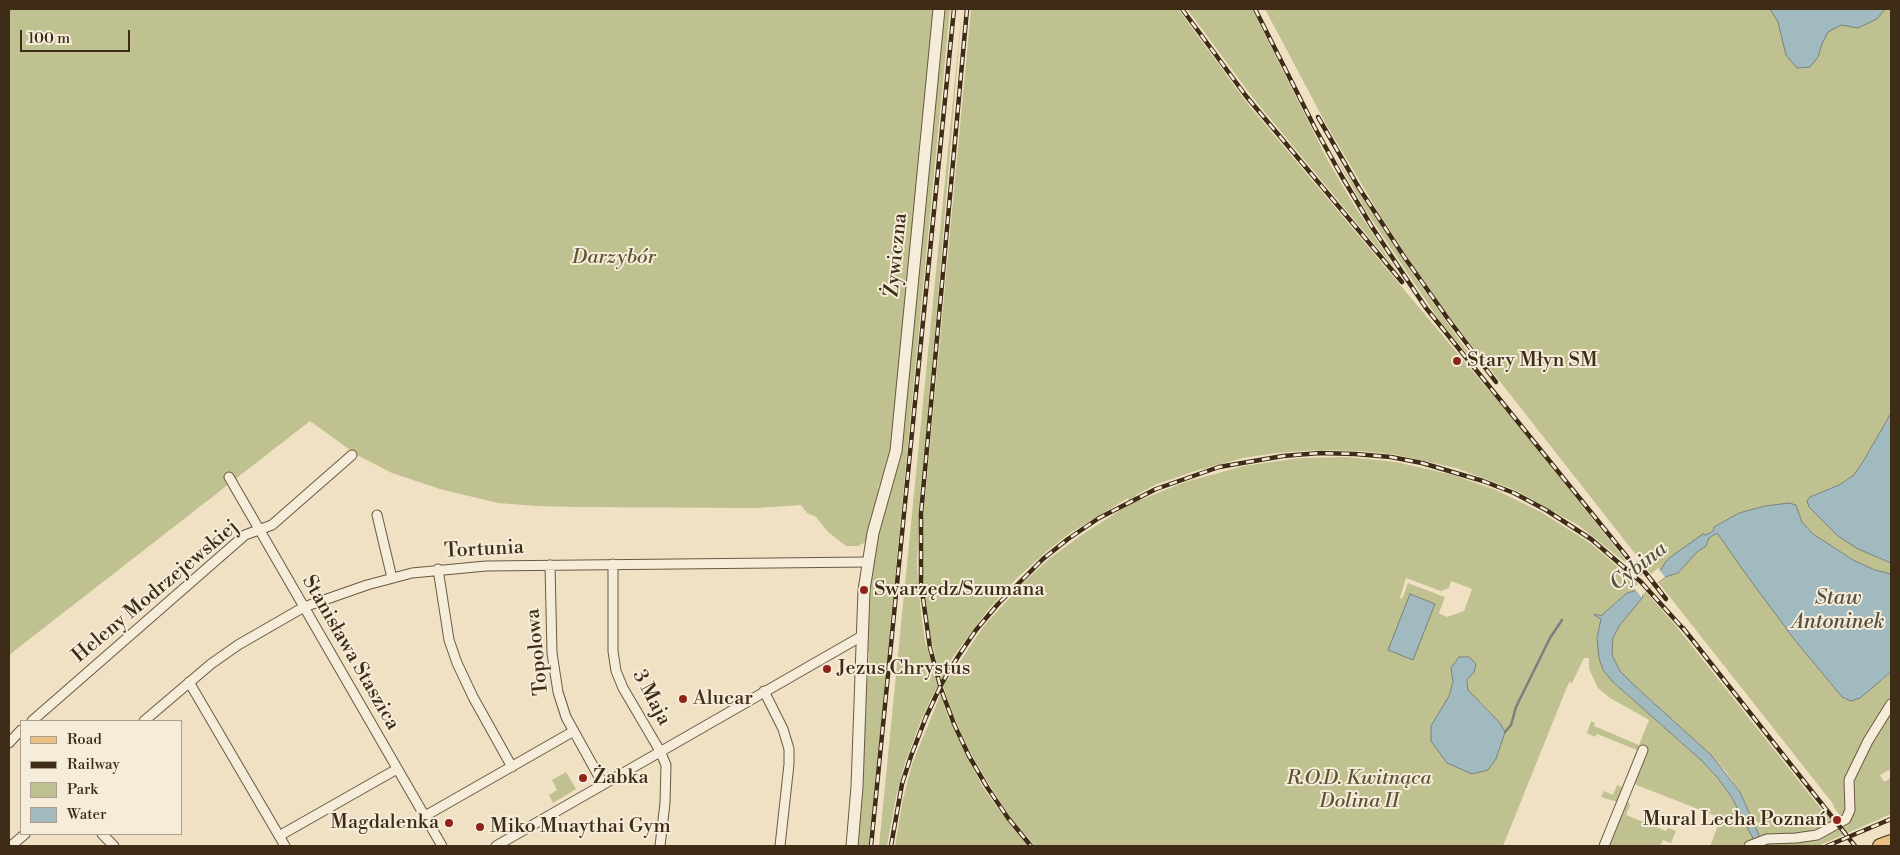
<!DOCTYPE html>
<html>
<head>
<meta charset="utf-8">
<style>
  body { margin:0 }
  #map { position:relative; width:1900px; height:855px; overflow:hidden; background:#f0e1c4; font-family:"Libre Bodoni",serif }
  canvas { display:block }
  .frame { position:absolute; inset:0; border:10px solid #3e2c16; pointer-events:none }
  .legend { position:absolute; left:20px; top:720px; width:162px; height:115px; box-sizing:border-box; background:#f5ecd9; border:1px solid #ac9f8b; margin:0; padding:6px 9px; list-style:none; font-size:15px; color:#3e2c16 }
  .legend li { display:flex; align-items:center; gap:10px; height:25px }
  .legend b { width:25px; border:1px solid #ac9f8b }
  .scale { position:absolute; left:20px; top:30px; width:110px; height:22px; box-sizing:border-box; border:2px solid #3e2c16; border-top:0; padding-left:6px; font-size:15px; line-height:18px; white-space:nowrap; color:#3e2c16; -webkit-text-stroke:4px #f5ecd9; paint-order:stroke }
</style>
</head>
<body>
<div id="map">
<canvas width="1900" height="855"></canvas>
<div class="frame"></div>
<ul class="legend">
<li><b style="height:6px;background:#e8c082"></b>Road</li>
<li><b style="height:6px;background:#3e2c16"></b>Railway</li>
<li><b style="height:14px;background:#c0c190"></b>Park</li>
<li><b style="height:14px;background:#a1bac0"></b>Water</li>
</ul>
<div class="scale">100 m</div>
</div>
<script>
const context = document.querySelector('canvas').getContext('2d');
context.lineJoin = 'round';
function paint(path, color) { context.fillStyle = color; context.fill(path, 'evenodd'); }
const shape = rows => new Path2D(rows.map(r => 'M' + r).join(''));
function trace(path, color, width, dash) { context.strokeStyle = color; context.lineWidth = width; context.lineCap = dash ? 'butt' : 'round'; context.setLineDash(dash || []); context.stroke(path); }
function drawText(font, color, halo, rows, align = 'center') {
  context.font = font + ' "Libre Bodoni",serif'; context.lineWidth = 4; context.setLineDash([]); context.textBaseline = 'middle'; context.strokeStyle = halo; context.fillStyle = color; for (const [text, x, y, turn = 0] of rows) {
    context.save(); context.translate(x, y); context.rotate((+turn || 0) * Math.PI / 180); context.textAlign = isNaN(turn) ? turn : align; if (halo) context.strokeText(text, 0, 0); context.fillText(text, 0, 0); context.restore();
  }
}
const green = shape([
  [9,9,939,9,887,484,877,486,880,489,866,542,858,546,846,546,828,532,816,517,807,513,801,505,756,508,575,507,536,506,498,503,440,489,392,473,357,455,310,421,9,655],
  [942,9,950,9,869,846,855,846,864,682,867,682,868,676,869,653,865,652,869,573,888,491],
  [962,9,919,524,917,564,920,604,925,641,948,717,966,755,984,789,1007,821,1028,846,895,846,903,799,912,764,940,696,937,687,922,718,905,763,896,797,887,846,879,846],
  [971,9,1178,9,1247,103,1523,431,1630,566,1578,525,1515,490,1456,468,1392,454,1359,451,1317,450,1276,453,1243,458,1195,471,1155,485,1136,495,1138,501,1185,482,1244,466,1300,458,1347,457,1396,462,1453,475,1496,490,1541,512,1590,543,1638,584,1635,586,1632,586,1635,590,1627,593,1614,604,1602,617,1596,614,1595,616,1601,619,1597,638,1599,658,1613,682,1701,760,1717,777,1758,837,1759,835,1740,792,1727,773,1711,755,1635,686,1620,671,1612,654,1613,638,1619,626,1646,592,1676,626,1821,809,1831,820,1840,816,1833,806,1834,805,1658,582,1665,577,1678,573,1697,552,1706,546,1709,538,1715,534,1730,538,1764,588,1794,639,1842,697,1883,680,1891,672,1891,699,1888,703,1889,713,1891,713,1891,769,1880,775,1884,782,1891,778,1891,814,1818,846,1764,846,1765,844,1757,846,1710,846,1721,818,1634,784,1627,800,1630,805,1626,815,1666,831,1668,828,1676,831,1671,843,1663,840,1660,846,1598,846,1617,802,1601,797,1604,791,1613,795,1617,785,1622,787,1637,750,1597,734,1595,737,1587,733,1591,721,1595,723,1594,726,1639,745,1649,720,1610,698,1598,688,1589,669,1589,658,1584,658,1572,683,1569,682,1503,846,1035,846,1011,818,990,786,970,752,953,715,940,677,931,639,925,602,922,564,923,520],
  [1128,498,1130,504,1080,536,1049,559,1024,582,983,627,947,681,945,670,953,657,987,611,1016,579,1047,551,1070,533],
  [1406,578,1441,591,1449,588,1451,581,1472,589,1464,611,1447,617,1439,613,1445,597,1408,583,1402,599,1400,598],
  [1451,668,1474,672,1467,680,1468,690,1500,723,1505,732,1496,759,1431,726,1449,696,1453,682],
  [1187,9,1252,9,1326,157,1349,197,1396,270,1253,98],
  [1265,9,1891,9,1891,413,1864,460,1854,475,1839,485,1810,497,1809,507,1838,536,1880,559,1891,563,1891,574,1875,570,1853,560,1813,534,1802,522,1796,506,1765,506,1739,513,1714,527,1713,530,1667,560,1660,571,1658,568,1651,574,1447,314,1416,270,1377,210,1327,126],
  [1333,153,1412,273,1479,368,1439,320,1402,265,1366,211],
  [566,772,576,789,553,803,549,795,557,790,552,780]
]);
const water = shape([
  [1770,9,1885,9,1877,19,1858,28,1841,25,1828,32,1822,44,1818,57,1810,67,1797,68,1786,55,1778,22,1770,9],
  [1891,413,1891,563,1858,549,1838,536,1809,507,1807,501,1810,497,1839,485,1854,475,1864,460,1891,413],
  [1789,503,1796,505,1802,522,1813,534,1853,560,1875,570,1891,574,1891,672,1860,698,1851,701,1842,697,1794,639,1743,570,1718,534,1715,534,1709,538,1706,546,1697,552,1678,573,1665,577,1642,595,1643,597,1619,626,1613,638,1612,655,1620,671,1635,686,1711,755,1740,792,1759,835,1758,837,1761,844,1765,844,1764,846,1757,846,1732,798,1717,777,1701,760,1613,682,1603,670,1599,658,1597,638,1601,619,1594,615,1595,614,1602,616,1604,613,1627,593,1634,591,1660,571,1667,560,1676,553,1703,534,1706,535,1713,531,1714,527,1739,513,1765,506,1789,503],
  [1410,594,1435,604,1413,660,1388,650,1410,594],
  [1459,657,1469,657,1476,664,1474,672,1467,680,1468,690,1500,723,1505,732,1496,759,1488,770,1472,774,1447,763,1431,741,1431,726,1449,696,1453,682,1451,668,1459,657]
]);
const pier = shape([
  [1659,569,1665,577,1642,595,1642,598,1634,588]
]);
const stream = shape([
  [1505,732,1511,725,1516,707,1550,638,1562,620]
]);
const minor = shape([
  [229,477,442,846],
  [377,515,392,578],
  [613,564,613,651,616,671,623,688,660,751,666,765,665,803,660,846],
  [550,565,552,653,558,692,566,717,603,784],
  [438,569,449,640,457,663,473,697,512,767],
  [189,682,285,846],
  [764,691,783,729,789,749,789,764,780,846],
  [32,721,245,535,272,525,352,455],
  [144,721,211,664,238,645,304,607,367,585,412,573,486,566,867,562],
  [9,743,21,730],
  [425,816,574,731],
  [102,834,114,846],
  [279,836,397,769],
  [11,846,25,834],
  [496,846,862,636],
  [1604,846,1643,750],
  [1749,846,1767,839,1796,838,1817,835,1846,819,1850,810,1849,780,1868,741,1891,704]
]);
const tertiary = shape([
  [852,846,857,787,864,590,873,533,896,451,939,9]
]);
const primary = shape([
  [1880,846,1891,842]
]);
const rail = shape([
  [967,9,921,514,921,584,930,648,941,689,954,724,969,756,987,787,1008,818,1031,846],
  [1182,9,1246,96,1402,282],
  [1255,9,1315,128,1341,175,1372,227,1426,308,1640,573],
  [1318,117,1359,188,1405,258,1448,319,1496,382],
  [1638,563,1666,599],
  [1683,628,1855,846],
  [871,846,954,9],
  [891,846,902,784,911,756,926,717,942,683,959,655,976,630,998,604,1043,559,1068,539,1099,518,1156,489,1219,467,1283,456,1320,453,1355,454,1391,457,1422,463,1483,481,1514,493,1546,510,1591,539,1641,582,1687,633],
  [1827,846,1891,819]
]);
const markers = [
  [1457,361,5,"#8f2418"],
  [864,590,5,"#8f2418"],
  [827,669,5,"#8f2418"],
  [683,699,5,"#8f2418"],
  [583,778,5,"#8f2418"],
  [1837,820,5,"#8f2418"],
  [449,823,5,"#8f2418"],
  [480,827,5,"#8f2418"]
];
const streetNames = [
  ["Żywiczna",897,255,-84],
  ["Tortunia",484,550,-3],
  ["Heleny Modrzejewskiej",156,592,-40],
  ["Topolowa",538,652,-96],
  ["Stanisława Staszica",350,653,60],
  ["3 Maja",651,698,62]
];
const parkNames = [
  ["Darzybór",614,258],
  ["R.O.D. Kwitnąca",1359,779],
  ["Dolina II",1359,802]
];
const poiNames = [
  ["Stary Młyn SM",1467,361],
  ["Swarzędz/Szumana",874,590],
  ["Jezus Chrystus",837,669],
  ["Alucar",693,699],
  ["Żabka",593,778],
  ["Mural Lecha Poznań",1827,820,"right"],
  ["Magdalenka",439,823,"right"],
  ["Miko Muaythai Gym",490,827]
];
const waterNames = [
  ["Cybina",1639,567,-38],
  ["Staw",1838,599],
  ["Antoninek",1838,623]
];
paint(green, '#c0c190');
paint(water, '#a1bac0');
trace(water, '#79817c', 1);
paint(pier, '#f0e1c4');
trace(stream, '#79817c', 2.5);
trace(minor, '#6a5942', 11);
trace(tertiary, '#6a5942', 13);
trace(primary, '#3e2c16', 16);
trace(minor, '#f5ecd9', 9);
trace(tertiary, '#f5ecd9', 11);
trace(primary, '#e8c082', 14);
trace(rail, '#3e2c16', 4.5);
trace(rail, '#f5ecd9', 2.5, [8]);
for (const [x, y, r, color] of markers) { const dot = new Path2D(); dot.arc(x, y, r, 0, 2 * Math.PI); context.fillStyle = color; context.fill(dot); trace(dot, '#f5ecd9', 2); }
drawText('20px', '#3e2c16', '#f5ecd9', streetNames);
drawText('italic 20px', '#5e5134', '#f5ecd9', parkNames);
drawText('20px', '#3e2c16', '#f5ecd9', poiNames, 'left');
drawText('italic 21px', '#575040', '#f5ecd9', waterNames);
</script>
</body>
</html>
